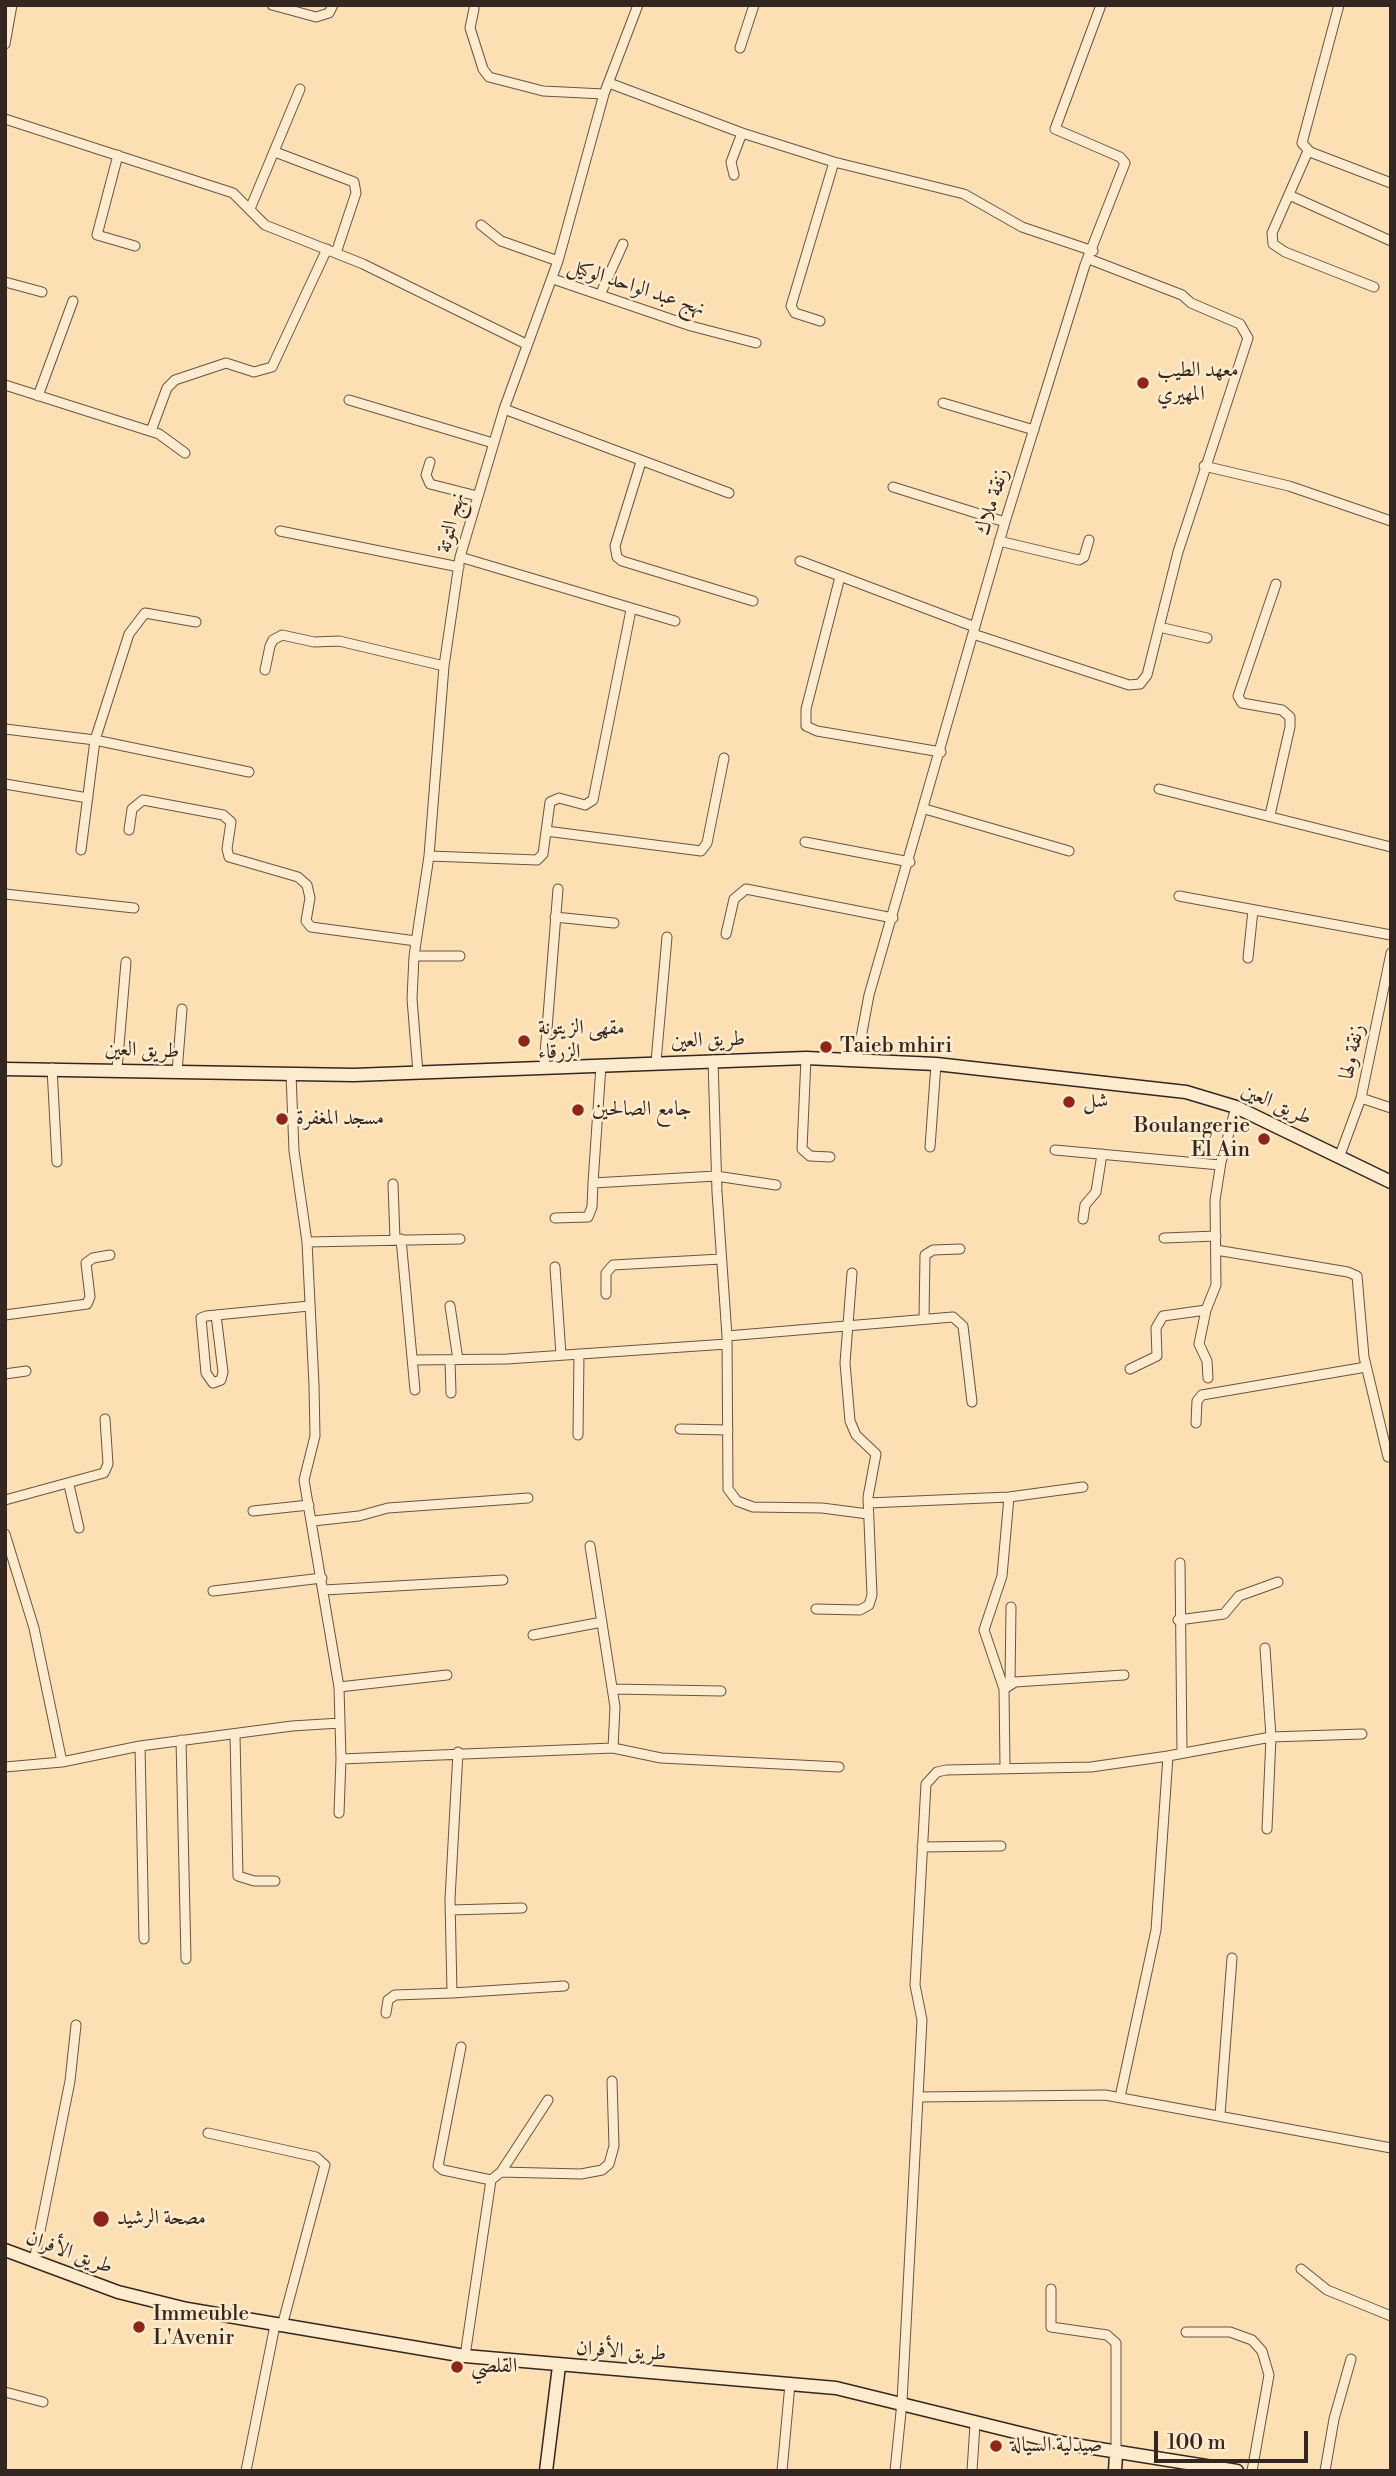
<!DOCTYPE html>
<html>
<head>
<meta charset="utf-8">
<style>
  body { margin:0 }
  #map { position:relative; width:1396px; height:2476px; overflow:hidden; background:#fce0b4; font-family:"Libre Bodoni",serif }
  canvas { display:block }
  .frame { position:absolute; inset:0; border:7px solid #342620; pointer-events:none }
  .scale { position:absolute; left:1154px; top:2431px; width:154px; height:32px; box-sizing:border-box; border:4px solid #342620; border-top:0; padding-left:9px; font-size:21px; line-height:24px; white-space:nowrap; color:#342620; -webkit-text-stroke:5px #fdebce; paint-order:stroke }
</style>
</head>
<body>
<div id="map">
<canvas width="1396" height="2476"></canvas>
<div class="frame"></div>
<div class="scale">100 m</div>
</div>
<script>
const context = document.querySelector('canvas').getContext('2d');
context.lineJoin = 'round';
const shape = rows => new Path2D(rows.map(r => 'M' + r).join(''));
function trace(path, color, width, dash) { context.strokeStyle = color; context.lineWidth = width; context.lineCap = dash ? 'butt' : 'round'; context.setLineDash(dash || []); context.stroke(path); }
function drawText(font, color, halo, rows, align = 'center') {
  context.font = font + ' "Libre Bodoni",Amiri,serif'; context.lineWidth = 5; context.setLineDash([]); context.textBaseline = 'middle'; context.strokeStyle = halo; context.fillStyle = color; for (const [text, x, y, turn = 0] of rows) {
    context.save(); context.translate(x, y); context.rotate((+turn || 0) * Math.PI / 180); context.textAlign = isNaN(turn) ? turn : align; if (halo) context.strokeText(text, 0, 0); context.fillText(text, 0, 0); context.restore();
  }
}
const street = shape([
  [272,5,316,17,329,13,333,5],
  [1339,5,1302,143,1310,152,1391,183],
  [474,9,470,28,483,69,489,77,543,91,604,94],
  [5,44,12,5],
  [740,48,754,5],
  [609,83,742,133,834,162,964,194,1022,227,1093,251],
  [5,119,233,193,265,225,363,264,526,344],
  [1308,151,1272,233,1273,244,1285,252,1374,287],
  [275,152,354,182,356,193,336,253],
  [118,155,97,235,135,246],
  [734,175,731,162,742,133],
  [1289,195,1391,241],
  [250,209,300,89],
  [481,225,501,241,558,261],
  [553,279,691,326,756,343],
  [5,282,42,292],
  [600,295,623,244],
  [820,321,795,313,791,306,834,162],
  [5,385,159,434,185,453],
  [38,396,73,301],
  [349,400,493,443],
  [943,403,1034,430],
  [504,409,729,493],
  [151,431,167,388,175,380,226,363,254,372,272,367,327,249],
  [430,462,426,475,430,484,477,496],
  [641,462,615,546,617,557,622,561,753,601],
  [1204,466,1289,486,1391,521],
  [893,487,1005,522],
  [280,531,459,567],
  [999,541,1079,560,1084,557,1089,540],
  [460,557,675,621],
  [800,561,975,627],
  [840,577,806,709,806,726,817,731,941,752],
  [1159,627,1207,638],
  [973,634,1129,685,1140,684,1147,675,1178,552,1248,338,1240,324,1191,303,1182,295,1089,259],
  [265,670,270,646,273,640,282,635,314,642,339,641,444,666],
  [5,729,95,740,249,772],
  [5,784,88,798],
  [1159,789,1391,847],
  [925,809,1069,851],
  [1270,815,1290,727,1290,717,1282,710,1242,703,1238,696,1276,584],
  [129,830,132,809,143,800,223,815,231,822,227,849,229,857,298,877,307,885,310,898,306,921,311,927,416,941],
  [546,831,701,851,707,843,724,758],
  [805,842,910,862],
  [81,850,95,740,129,634,145,613,196,622],
  [429,856,537,860,543,854,550,802,559,798,585,805,593,800,631,610],
  [5,894,134,908],
  [1179,896,1391,935],
  [555,917,614,923],
  [726,934,734,899,746,889,893,918],
  [414,956,460,956],
  [1248,958,1253,910],
  [806,1058,802,1149,810,1156,830,1157],
  [857,1059,869,995,1005,522,1085,265,1125,163,1120,157,1055,129,1101,5],
  [713,1060,717,1192,727,1336,728,1489,737,1501,753,1507,822,1508,868,1514],
  [656,1062,667,937],
  [544,1067,558,889],
  [52,1068,57,1162],
  [117,1069,126,962],
  [177,1072,182,1009],
  [418,1073,412,999,414,956,429,856,444,666,460,557,504,409,558,261,604,94,638,5],
  [1361,1098,1391,1108],
  [930,1147,936,1064],
  [1055,1150,1220,1165],
  [1340,1155,1361,1098,1391,953],
  [593,1183,601,1065],
  [393,1184,395,1239],
  [555,1218,588,1217,592,1207,593,1183,716,1176,776,1185],
  [1083,1219,1085,1205,1096,1192,1102,1154],
  [1164,1238,1216,1236],
  [401,1239,415,1390],
  [307,1242,460,1239],
  [1216,1250,1348,1272,1357,1276,1364,1357,1388,1457],
  [555,1267,561,1355],
  [606,1294,606,1273,613,1265,721,1259],
  [450,1306,458,1360],
  [5,1315,87,1304,90,1297,86,1263,93,1258,110,1255],
  [216,1315,223,1372,221,1380,213,1383,206,1373,201,1318,206,1316,216,1315,309,1306],
  [924,1319,925,1255,933,1250,960,1249],
  [727,1336,953,1317,963,1326,972,1402],
  [414,1360,507,1359,727,1344],
  [450,1360,451,1393],
  [1130,1369,1157,1356,1156,1328,1163,1316,1206,1310],
  [5,1374,26,1371],
  [1208,1378,1207,1361,1199,1344,1206,1310,1216,1285,1215,1200,1221,1162,1236,1107],
  [1196,1423,1197,1401,1202,1395,1366,1367],
  [680,1429,728,1430],
  [578,1435,579,1354],
  [69,1485,79,1528],
  [5,1500,104,1473,108,1464,105,1419],
  [868,1503,1009,1497,1083,1487],
  [253,1511,309,1505],
  [313,1521,359,1516,388,1508,528,1498],
  [5,1534,34,1628,62,1762],
  [590,1546,615,1707,613,1748],
  [1180,1563,1182,1752],
  [324,1590,503,1580],
  [213,1591,322,1578],
  [816,1609,860,1610,869,1605,872,1595,868,1497,876,1454,856,1435,850,1421,845,1363,852,1273],
  [1178,1620,1224,1614,1239,1596,1278,1582],
  [533,1635,602,1622],
  [1265,1648,1271,1737,1267,1829],
  [1010,1683,1011,1607],
  [339,1687,447,1675],
  [613,1689,721,1691],
  [1004,1689,1015,1682,1124,1675],
  [340,1723,341,1759,613,1748,661,1758,839,1767],
  [235,1735,238,1876,254,1881,275,1881],
  [181,1740,186,1959],
  [140,1746,144,1939],
  [458,1752,450,1899,452,1993,564,1986],
  [5,1767,62,1762,140,1746,292,1726,340,1723,339,1687,304,1480,315,1436,314,1385,307,1242,294,1151,291,1074],
  [1005,1767,1004,1689,984,1630,1002,1576,1009,1497],
  [339,1813,341,1759],
  [922,1847,1001,1846],
  [450,1910,522,1908],
  [386,2013,388,2000,395,1995,452,1993],
  [461,2047,438,2166,443,2170,491,2180,465,2356],
  [918,2097,922,2020,915,1985,926,1784,937,1772,946,1770,1091,1767,1168,1756],
  [1120,2097,1156,1930,1168,1756,1271,1737,1362,1734],
  [1220,2115,1232,1958],
  [208,2133,316,2157,325,2165,282,2326],
  [501,2172,548,2100],
  [491,2180,501,2172,581,2174,602,2170,609,2164,614,2146,612,2081],
  [34,2261,70,2081,76,2025],
  [1301,2269,1327,2290,1391,2316],
  [1051,2289,1051,2327,1107,2335,1116,2343,1116,2454],
  [1186,2332,1230,2332,1252,2340,1262,2351,1269,2375,1252,2471],
  [5,2392,43,2402],
  [246,2471,275,2325],
  [782,2471,790,2384],
  [895,2471,902,2402,918,2097,1105,2095,1391,2148],
  [972,2471,975,2424],
  [1325,2471,1334,2419,1351,2359]
]);
const secondary = shape([
  [5,1069,354,1075,806,1058,936,1064,1186,1092,1236,1107,1391,1182],
  [5,2250,118,2292,187,2309,465,2356,836,2388,1056,2442,1237,2471],
  [546,2471,559,2366],
  [1115,2471,1116,2454]
]);
const markers = [
  [1143,383,7,"#8f2418"],
  [524,1041,7,"#8f2418"],
  [826,1047,7,"#8f2418"],
  [1069,1102,7,"#8f2418"],
  [578,1110,7,"#8f2418"],
  [282,1119,7,"#8f2418"],
  [1264,1139,7,"#8f2418"],
  [101,2219,9,"#8f2418"],
  [139,2327,7,"#8f2418"],
  [457,2367,7,"#8f2418"],
  [996,2446,7,"#8f2418"]
];
const streetNames = [
  ["نهج عبد الواحد الوكيل",636,288,18],
  ["زنقة ملاك",993,502,-73],
  ["نهج التوتة",452,523,-76],
  ["طريق العين",708,1041,-2],
  ["طريق العين",142,1051,2],
  ["زنقة ولها",1353,1052,-78],
  ["طريق العين",1276,1105,24],
  ["طريق الأفران",69,2253,20],
  ["طريق الأفران",621,2352,4]
];
const poiNames = [
  ["معهد الطيب",1157,371],
  ["المهيري",1157,395],
  ["مقهى الزيتونة",538,1029],
  ["الزرقاء",538,1053],
  ["Taieb mhiri",840,1047],
  ["شل",1083,1102],
  ["جامع الصالحين",592,1110],
  ["مسجد المغفرة",296,1119],
  ["Boulangerie",1250,1127,"right"],
  ["El Ain",1250,1151,"right"],
  ["مصحة الرشيد",117,2219],
  ["Immeuble",153,2315],
  ["L'Avenir",153,2339],
  ["القلصي",471,2367],
  ["صيدلية السيالة",1010,2446]
];
trace(street, '#665445', 11);
trace(secondary, '#342620', 15);
trace(street, '#fdebce', 9);
trace(secondary, '#fdebce', 12);
for (const [x, y, r, color] of markers) { const dot = new Path2D(); dot.arc(x, y, r, 0, 2 * Math.PI); context.fillStyle = color; context.fill(dot); trace(dot, '#fdebce', 2.5); }
drawText('21px', '#342620', '#fdebce', streetNames);
drawText('21px', '#342620', '#fdebce', poiNames, 'left');
</script>
</body>
</html>
